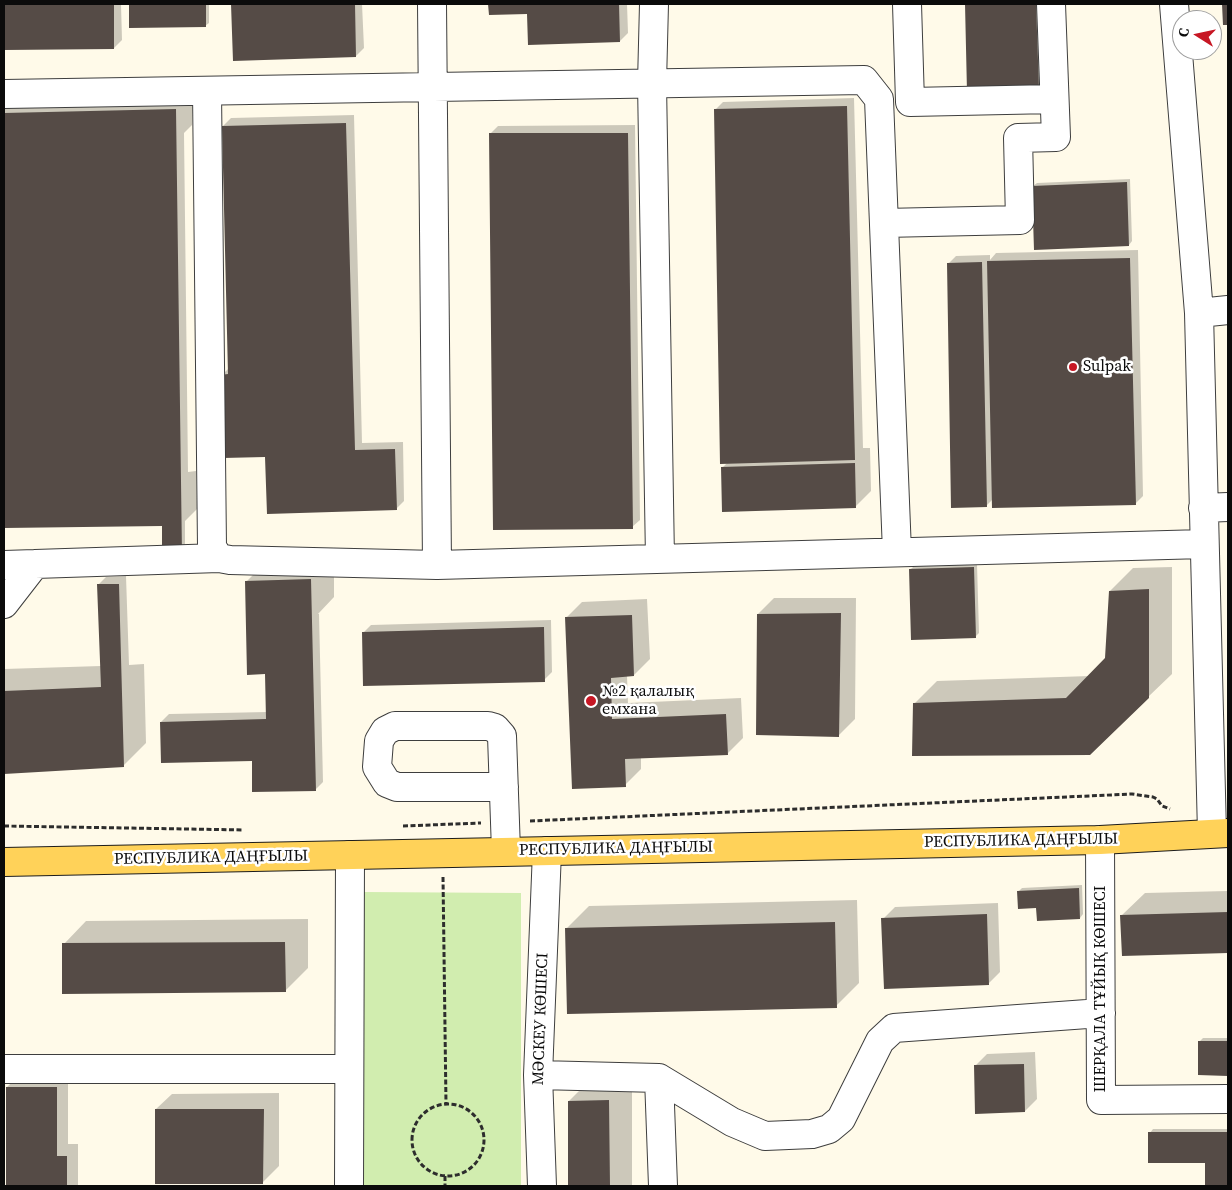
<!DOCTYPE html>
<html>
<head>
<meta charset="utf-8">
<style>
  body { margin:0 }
  #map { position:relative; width:1232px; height:1190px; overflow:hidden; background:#fffae9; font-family:"Source Serif 4",serif }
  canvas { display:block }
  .frame { position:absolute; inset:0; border:5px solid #0b0b0b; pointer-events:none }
  .north { position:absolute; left:1172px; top:10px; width:50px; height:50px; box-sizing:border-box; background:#fff; border:1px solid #9d9d9d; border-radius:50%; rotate:280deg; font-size:14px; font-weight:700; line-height:20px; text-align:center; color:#0b0b0b }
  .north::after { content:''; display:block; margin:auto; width:18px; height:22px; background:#c71724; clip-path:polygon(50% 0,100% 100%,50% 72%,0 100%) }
</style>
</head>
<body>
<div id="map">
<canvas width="1232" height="1190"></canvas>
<div class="frame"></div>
<div class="north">С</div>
</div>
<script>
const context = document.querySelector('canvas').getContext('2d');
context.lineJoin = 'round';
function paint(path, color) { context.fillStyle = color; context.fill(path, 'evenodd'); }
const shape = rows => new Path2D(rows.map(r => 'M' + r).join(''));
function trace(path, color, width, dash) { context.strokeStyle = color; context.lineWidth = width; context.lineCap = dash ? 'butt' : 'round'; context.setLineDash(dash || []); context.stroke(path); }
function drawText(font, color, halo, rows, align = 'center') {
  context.font = font + ' "Source Serif 4",serif'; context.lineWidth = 5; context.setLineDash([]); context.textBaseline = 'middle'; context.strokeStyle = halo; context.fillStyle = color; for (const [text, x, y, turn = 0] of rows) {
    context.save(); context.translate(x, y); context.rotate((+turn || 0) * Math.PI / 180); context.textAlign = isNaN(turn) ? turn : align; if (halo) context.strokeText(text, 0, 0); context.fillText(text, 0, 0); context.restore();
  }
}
const green = shape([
  [364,892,521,893,521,1186,361,1186]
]);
const shadow = shape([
  [4,4,121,4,122,40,114,48,4,49],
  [130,4,209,4,209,23,205,26,131,27],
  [233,4,362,4,364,48,356,56,234,60],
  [490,4,627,4,628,33,620,41,528,12,490,13],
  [966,4,1039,4,1042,84,1038,88,969,90],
  [192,94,192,125,184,133,188,472,196,471,197,509,185,521,185,550,163,525,4,526,4,98],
  [854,98,863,448,870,448,871,491,855,507,722,468,727,463,715,110,723,102],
  [354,115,362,443,403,442,404,501,396,509,222,375,229,368,223,126,231,118],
  [635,125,640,520,632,527,490,134,498,126],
  [1130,179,1132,241,1129,245,1033,186,1037,183],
  [1138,250,1143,496,1135,504,993,499,986,506,949,263,956,256,990,255,990,260,996,253],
  [334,557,334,597,318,614,319,614,323,782,316,789,253,760,161,722,169,714,268,712,266,673,246,582,269,559],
  [977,564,979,633,975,637,910,570,914,566],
  [1172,567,1172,674,1148,697,914,704,937,681,1090,676,1107,659,1110,591,1133,568],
  [126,576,129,665,144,664,146,743,123,766,4,773,4,669,101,666,98,585,106,577],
  [774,598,856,598,855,719,839,735,758,614],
  [647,599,650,659,634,675,627,676,628,703,741,698,743,738,727,754,641,757,641,769,625,785,566,618,582,602],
  [551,620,552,672,544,680,363,633,371,625],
  [1082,885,1083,914,1080,918,1038,907,1018,892,1022,888],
  [1228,891,1228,952,1123,954,1122,915,1145,893],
  [857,900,859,983,836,1006,566,929,589,906],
  [998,903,1000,972,988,984,883,919,895,907],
  [308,919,308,968,285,991,64,944,86,921],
  [1203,1038,1228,1038,1228,1074,1199,1074,1200,1041],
  [1035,1052,1037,1099,1025,1111,975,1066,987,1054],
  [19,1075,68,1075,68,1144,78,1144,78,1186,7,1186,7,1087],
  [592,1078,632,1078,632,1186,570,1186,569,1101],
  [279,1093,279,1166,263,1182,156,1109,172,1094],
  [1153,1129,1228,1129,1228,1186,1207,1186,1207,1162,1150,1133]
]);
const building = shape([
  [4,4,114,4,114,49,4,50],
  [129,4,206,4,206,27,129,28],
  [231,4,355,4,356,57,233,61],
  [488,4,619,4,620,42,528,45,527,14,489,15],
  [965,4,1036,4,1039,89,967,92],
  [1222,4,1228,4,1228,25,1223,25],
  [847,106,855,460,720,464,714,109],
  [176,109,182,555,162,555,162,526,4,528,4,113],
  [346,123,355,450,395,449,397,510,267,514,265,457,223,458,220,375,228,374,222,126],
  [489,133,628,133,633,529,493,530],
  [1127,182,1129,246,1034,250,1032,186],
  [1130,258,1136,505,992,508,987,261],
  [982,262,987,507,951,508,947,263],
  [855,463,856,508,722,512,721,467],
  [974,567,976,638,911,640,909,569],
  [311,579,316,791,252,792,252,761,161,763,160,722,266,719,265,674,247,675,245,581],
  [97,584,119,584,124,767,4,774,4,691,101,687],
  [1149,589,1149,698,1090,755,912,756,913,703,1066,698,1105,658,1109,591],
  [841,613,839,737,756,735,757,614],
  [632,615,634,676,611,678,612,719,726,714,728,755,625,759,626,787,572,789,565,617],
  [544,627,545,682,363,686,362,632],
  [1079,888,1080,919,1037,921,1036,908,1018,909,1017,891],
  [1228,912,1228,953,1122,956,1120,915],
  [987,914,989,985,884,989,881,918],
  [835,922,837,1008,567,1014,565,928],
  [285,942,286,992,62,994,62,943],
  [1198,1041,1228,1041,1228,1076,1198,1075],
  [1024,1064,1025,1112,975,1114,974,1065],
  [6,1087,57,1087,57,1156,67,1156,67,1186,6,1186],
  [609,1100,610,1186,568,1186,568,1101],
  [155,1109,264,1109,263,1184,155,1184],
  [1148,1132,1228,1132,1228,1186,1205,1186,1205,1163,1148,1163]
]);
const path = shape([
  [530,821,1132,794,1153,797,1157,799,1162,806,1170,809],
  [4,826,244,830],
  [403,826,481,823],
  [443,877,446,1104],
  '412 1140a36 36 0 1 1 72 0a36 36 0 1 1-72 0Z',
  [445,1176,445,1186]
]);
const minor = shape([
  [432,4,437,565],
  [654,4,652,83,660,559],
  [907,4,910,102,1054,99],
  [1174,4,1199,313,1212,833],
  [207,91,212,547,219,558],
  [4,94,864,80,879,99,897,552],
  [884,223,1020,220,1018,138,1056,137,1051,4],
  [1199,313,1228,310],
  [1203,508,1228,507],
  [4,565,35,564],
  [4,604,35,564,219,558,230,560,437,565,1204,544],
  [504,787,397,787,387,783,377,767,379,741,385,731,395,726,488,726,495,728,502,736,506,851],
  [1100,840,1101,1100,1228,1099],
  [4,1069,349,1069],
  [538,1075,659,1078,732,1122,765,1136,812,1134,829,1129,841,1119,880,1041,894,1028,1101,1013],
  [659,1078,663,1186],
  [349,1186,350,855],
  [542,1186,538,1075,547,851]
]);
const major = shape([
  [4,862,1100,840,1228,833]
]);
const markers = [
  [1073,367,5,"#c71724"],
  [591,701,6,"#c71724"]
];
const poiNames = [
  ["Sulpak",1083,367],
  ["№2 қалалық",602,692],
  ["емхана",602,710]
];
const streetNames = [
  ["РЕСПУБЛИКА ДАҢҒЫЛЫ",1021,841,-1],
  ["РЕСПУБЛИКА ДАҢҒЫЛЫ",616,849,-1],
  ["РЕСПУБЛИКА ДАҢҒЫЛЫ",211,858,-1],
  ["ШЕРҚАЛА ТҰЙЫҚ КӨШЕСІ",1101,989,-90],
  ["МӘСКЕУ КӨШЕСІ",541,1019,-88]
];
paint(green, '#d1edaf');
paint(shadow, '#0003');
paint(building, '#554b46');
trace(minor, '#3e3e3e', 30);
trace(major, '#1c1c1c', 30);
trace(path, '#2d2d2d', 3, [5, 2.5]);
trace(minor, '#fff', 28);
trace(major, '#ffd259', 28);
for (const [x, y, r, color] of markers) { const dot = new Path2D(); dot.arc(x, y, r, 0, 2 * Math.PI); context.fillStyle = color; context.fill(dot); trace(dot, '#fff', 2); }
drawText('16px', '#0b0b0b', '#fff', poiNames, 'left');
drawText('16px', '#0b0b0b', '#fff', streetNames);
</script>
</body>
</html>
